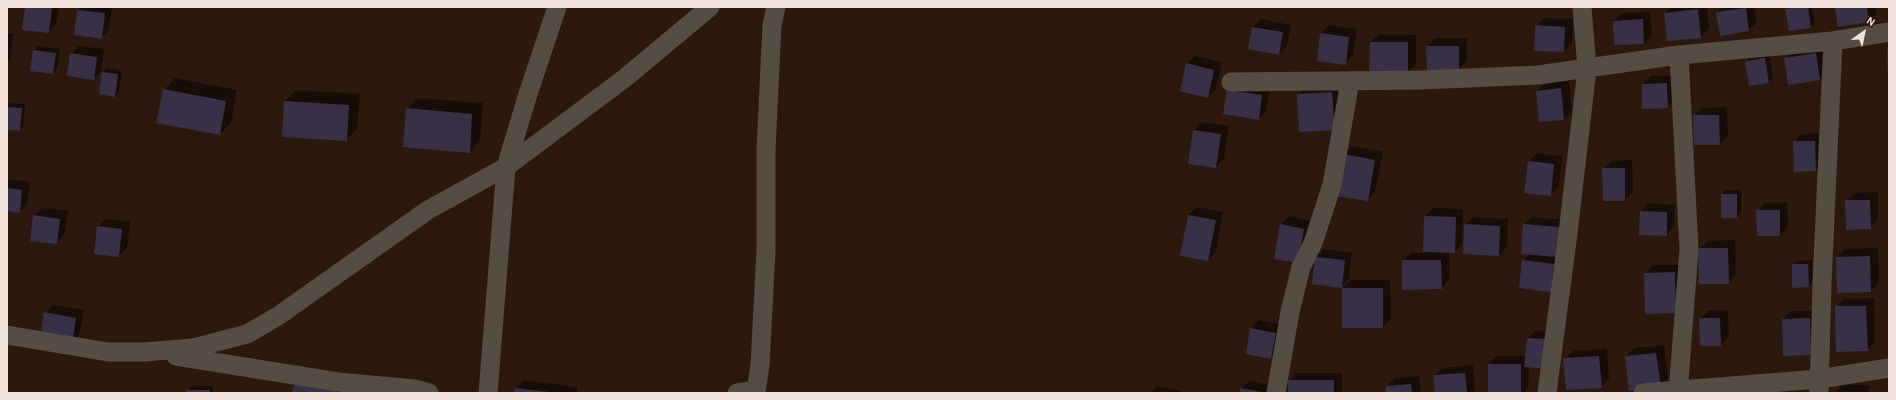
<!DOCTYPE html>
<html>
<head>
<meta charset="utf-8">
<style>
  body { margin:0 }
  #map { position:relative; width:1896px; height:400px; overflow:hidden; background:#2d180e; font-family:"Alegreya Sans",sans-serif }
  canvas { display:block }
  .frame { position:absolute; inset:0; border:8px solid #f3e3dd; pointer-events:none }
  .north { position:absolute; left:1844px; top:12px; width:40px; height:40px; -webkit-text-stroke:3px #2d180e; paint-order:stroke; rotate:33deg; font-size:11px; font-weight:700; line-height:16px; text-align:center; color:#f3e3dd }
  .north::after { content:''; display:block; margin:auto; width:14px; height:18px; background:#f3e3dd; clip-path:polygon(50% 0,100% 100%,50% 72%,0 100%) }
</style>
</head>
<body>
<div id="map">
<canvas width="1896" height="400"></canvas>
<div class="frame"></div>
<div class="north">N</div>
</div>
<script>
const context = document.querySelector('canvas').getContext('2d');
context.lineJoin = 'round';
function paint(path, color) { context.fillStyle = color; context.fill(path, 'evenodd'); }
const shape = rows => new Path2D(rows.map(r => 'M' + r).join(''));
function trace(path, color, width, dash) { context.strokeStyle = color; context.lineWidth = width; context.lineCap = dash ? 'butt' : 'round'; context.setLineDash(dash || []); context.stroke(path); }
const shadow = shape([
  [26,7,59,7,56,24,48,32],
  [81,7,112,7,109,30,101,38,78,10],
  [1671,7,1707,7,1709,29,1701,37,1668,40,1665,13],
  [1723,7,1754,7,1757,22,1749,30,1717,12],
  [1788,7,1812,7,1815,23,1811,27,1786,9],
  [1836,7,1876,7,1877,13,1869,21],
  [1650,12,1652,35,1644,43,1614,21,1622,13],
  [1544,18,1573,19,1572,43,1564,51,1536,26],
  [1261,19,1291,25,1287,46,1279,54,1253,27],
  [1329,25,1357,29,1353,55,1345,64,1321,33],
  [7,33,13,34,10,60,7,63],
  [1379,34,1416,35,1416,64,1408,72,1371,42],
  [1435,38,1467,38,1467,61,1459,69,1427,46],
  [38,46,60,49,57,69,53,73,34,50],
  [79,46,104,49,101,71,93,79,71,54],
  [1824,46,1828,71,1820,79,1785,59,1794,51],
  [1769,54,1773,78,1769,82,1746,61,1750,57],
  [1195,56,1222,62,1216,89,1208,97,1187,64],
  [107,68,122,71,119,92,115,96,103,72],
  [1651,76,1675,76,1675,99,1667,107,1643,84],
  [175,78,237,90,231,123,220,134,164,90],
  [1569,81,1572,111,1564,119,1537,91,1545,83],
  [1340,85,1334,129,1298,94,1306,86],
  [1270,88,1266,111,1258,119,1228,90],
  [296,90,360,94,357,129,346,140,285,101],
  [418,98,483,103,480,140,469,152,407,109],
  [9,103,25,104,23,126,19,130,7,129,7,105],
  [1727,107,1728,136,1720,144,1694,116,1702,108],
  [1202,122,1229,126,1224,159,1216,167,1194,130],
  [1823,133,1824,162,1816,170,1794,142,1802,134],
  [1352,146,1383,152,1375,192,1367,200,1344,154],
  [1537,153,1562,156,1559,187,1551,195,1529,161],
  [1632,160,1633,192,1625,200,1604,200,1603,169,1612,161],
  [7,179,30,182,27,204,19,212,7,210],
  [1726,190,1741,190,1741,213,1737,217,1722,194],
  [1878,192,1878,220,1870,228,1846,201,1854,193],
  [1787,202,1788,227,1780,235,1757,211,1765,203],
  [1649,203,1675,205,1674,227,1666,235,1641,211],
  [1197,207,1223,212,1216,252,1208,260,1189,215],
  [42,208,68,211,64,235,56,243,34,216],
  [1433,208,1463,209,1462,244,1454,252,1449,252,1449,280,1441,288,1403,261,1411,253,1424,253,1425,216],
  [1289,216,1312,221,1306,254,1281,224],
  [1473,217,1508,219,1507,247,1499,255,1465,225],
  [1532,217,1567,220,1559,283,1523,261,1529,254,1524,225],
  [106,219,130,222,127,248,119,256,98,227],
  [1735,240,1736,275,1728,283,1699,249,1708,241],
  [1878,248,1879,283,1871,291,1837,257,1845,249],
  [1324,249,1352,253,1349,279,1341,287,1316,257],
  [1812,260,1812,283,1808,287,1793,265,1797,261],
  [1653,265,1682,265,1684,304,1646,313,1645,273],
  [1351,280,1390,280,1391,319,1383,327,1343,288],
  [1874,298,1875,342,1867,350,1836,307,1844,299],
  [53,305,84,310,79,335,71,343,45,313],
  [1728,310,1729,337,1721,345,1700,319,1708,311],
  [1791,311,1817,311,1818,346,1784,355,1783,319],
  [1259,320,1283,325,1279,350,1271,358,1251,328],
  [1536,330,1556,332,1529,367,1528,388,1524,393,1489,393,1489,364,1497,356,1526,356,1528,338],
  [1664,345,1668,378,1660,386,1626,356,1634,348],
  [1607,349,1609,379,1601,387,1565,359,1573,351],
  [1473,365,1475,390,1472,393,1436,393,1434,376,1442,368],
  [1297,373,1342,373,1342,393,1289,393,1289,381],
  [1419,376,1421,393,1387,393,1387,386,1395,378],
  [524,380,577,387,577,393,515,393,516,388],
  [344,381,342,393,293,393],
  [1249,381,1275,386,1273,393,1241,393,1241,389],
  [1842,385,1869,385,1869,393,1835,393],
  [213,386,213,393,187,393,191,387],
  [1157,386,1182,391,1182,393,1150,393]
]);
const building = shape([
  [25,7,52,7,49,33,22,30],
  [1797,7,1808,7,1811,28,1789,31,1785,9],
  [1835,7,1867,7,1869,22,1838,27],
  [1746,8,1749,31,1720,36,1716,12],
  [1698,9,1701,38,1667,41,1664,13],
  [77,10,105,13,102,39,74,35],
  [1643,19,1644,44,1614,45,1613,21],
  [1535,25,1565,27,1564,52,1534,51],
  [1252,27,1283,32,1279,55,1248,49],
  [1320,33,1349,37,1346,65,1317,61],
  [1370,42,1408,42,1408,73,1369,73],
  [1426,46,1459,46,1459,70,1427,71],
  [1887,48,1889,48,1889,80,1888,80],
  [33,50,56,53,53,74,30,71],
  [70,53,97,57,94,80,67,76],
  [1816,53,1820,80,1788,85,1784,58],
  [1765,58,1769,83,1749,86,1745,61],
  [1186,63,1214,70,1208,98,1180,91],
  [102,72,118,74,115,97,99,94],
  [1667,83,1668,108,1642,109,1642,84],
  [1561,88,1564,120,1539,122,1536,91],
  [163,89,226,101,220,135,156,123],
  [1227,90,1262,95,1259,120,1223,114],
  [1332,92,1335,130,1299,132,1297,94],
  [284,101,349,105,347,141,282,137],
  [7,107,22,108,20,131,7,130],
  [406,108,472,114,470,153,403,147],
  [1693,115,1719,115,1720,145,1694,145],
  [1193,130,1221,134,1216,168,1188,164],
  [1793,141,1815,141,1816,171,1794,172],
  [1344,154,1375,160,1368,201,1336,196],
  [1528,161,1554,164,1551,196,1524,193],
  [1602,168,1625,168,1625,201,1603,201],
  [7,188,22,190,20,213,7,211],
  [1721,194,1737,194,1737,218,1721,218],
  [1845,200,1870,200,1871,229,1846,230],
  [1756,210,1780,210,1780,236,1757,236],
  [1640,211,1667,212,1667,236,1639,235],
  [33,215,60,219,57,244,30,241],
  [1188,215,1216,220,1208,261,1180,256],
  [1424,216,1456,217,1455,253,1423,252],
  [1280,224,1304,229,1298,263,1274,259],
  [1464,224,1500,226,1499,256,1463,254],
  [1523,224,1560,227,1558,257,1521,254],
  [97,226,122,229,119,257,94,254],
  [1698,248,1728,248,1729,284,1699,284],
  [1870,256,1871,292,1837,293,1836,257],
  [1315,257,1345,260,1342,288,1312,284],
  [1402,260,1441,260,1442,289,1402,290],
  [1522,260,1554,264,1551,292,1519,288],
  [1792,264,1808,264,1809,287,1792,288],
  [1675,272,1676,313,1645,314,1644,273],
  [1342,288,1383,288,1383,328,1342,328],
  [1835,306,1866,306,1868,351,1836,352],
  [44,312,76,318,72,344,40,339],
  [1699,318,1720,318,1721,346,1700,346],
  [1810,318,1811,355,1783,356,1782,319],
  [1250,328,1276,333,1271,359,1246,354],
  [1527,338,1549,339,1547,369,1524,367],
  [1656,353,1661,387,1629,391,1625,356],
  [1599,356,1602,388,1566,390,1563,358],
  [1488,364,1521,364,1521,393,1488,393],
  [1465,373,1467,393,1435,393,1433,375],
  [1288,380,1334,380,1334,393,1288,393],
  [295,381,337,389,336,393,292,393],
  [1411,384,1412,393,1386,393,1386,386],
  [515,388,549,392,549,393,514,393],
  [1240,388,1262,392,1262,393,1240,393],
  [186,390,210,390,210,393,186,393]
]);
const minor = shape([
  [1231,82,1422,80,1538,75,1679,55,1833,41,1889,32],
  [7,335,108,352,145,352,193,348,247,334,278,316,428,210,506,167,625,78,710,7],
  [176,356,338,382,415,389,429,393],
  [488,393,506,167,528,94,557,7],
  [737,393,756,390],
  [756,393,760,365,766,250,766,150,772,25,776,7],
  [1276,393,1290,312,1301,267,1313,243,1332,185,1350,81],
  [1547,393,1568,233,1587,69,1582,7],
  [1643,393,1819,379,1889,368],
  [1678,393,1689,250,1679,55],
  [1819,393,1822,284,1833,41]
]);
paint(shadow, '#0007');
paint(building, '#383046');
trace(minor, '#554c44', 19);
</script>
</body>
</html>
